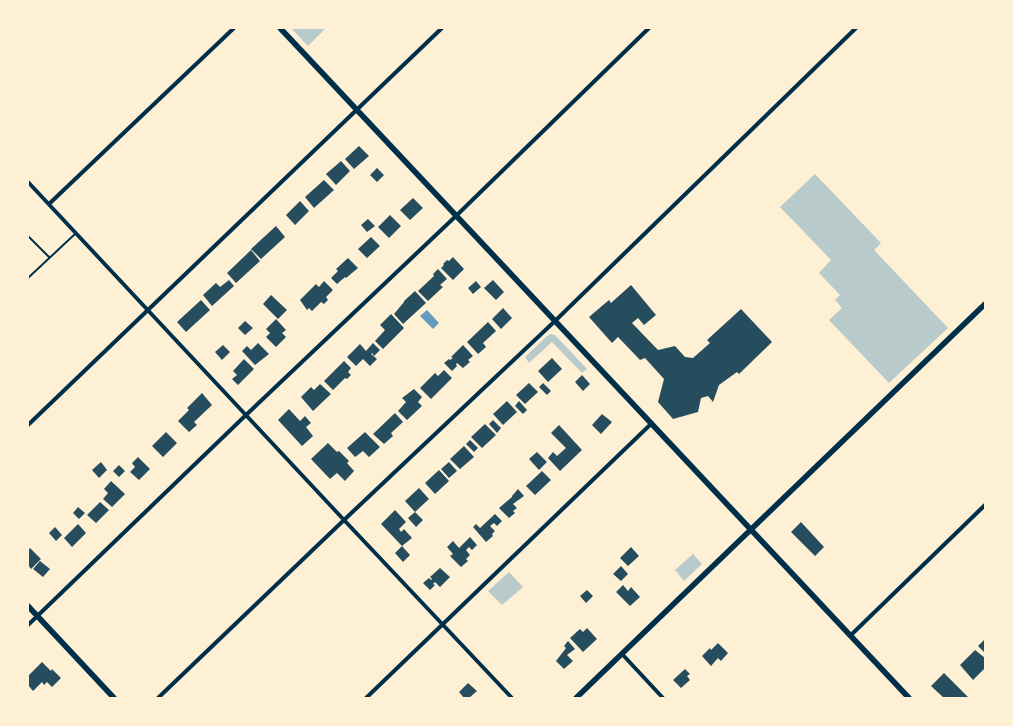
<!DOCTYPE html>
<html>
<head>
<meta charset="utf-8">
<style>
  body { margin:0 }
  #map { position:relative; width:1013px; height:726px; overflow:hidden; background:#fdf0d5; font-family:"Asap Condensed",sans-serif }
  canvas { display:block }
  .frame { position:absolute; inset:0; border:29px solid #fdf0d5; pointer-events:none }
</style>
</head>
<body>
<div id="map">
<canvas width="1013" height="726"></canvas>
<div class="frame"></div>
</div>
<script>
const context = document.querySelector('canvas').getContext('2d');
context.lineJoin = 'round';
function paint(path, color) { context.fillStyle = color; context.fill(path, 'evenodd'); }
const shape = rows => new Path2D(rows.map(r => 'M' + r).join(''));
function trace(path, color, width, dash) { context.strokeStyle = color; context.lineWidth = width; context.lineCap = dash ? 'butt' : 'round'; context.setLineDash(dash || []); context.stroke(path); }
const green = shape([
  [291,28,326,28,308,46],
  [815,174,881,243,874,250,948,328,889,383,829,320,842,308,835,300,840,295,819,273,831,260,780,207],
  [551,334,555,335,587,369,582,373,552,342,529,363,525,357,547,336],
  [693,554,702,564,684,581,675,570],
  [509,572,523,587,502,605,488,591]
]);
const water = shape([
  [427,310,439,323,433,329,420,316]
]);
const building = shape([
  [359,146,369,156,354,169,345,159],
  [341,161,350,171,336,185,326,174],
  [377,168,384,175,377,182,370,175],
  [324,180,334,190,314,208,305,197],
  [413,198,423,208,410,220,400,210],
  [300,201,309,211,295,225,286,215],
  [390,215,401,226,389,238,378,227],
  [368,219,375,226,367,232,361,225],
  [276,226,285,237,261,259,251,249],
  [371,237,380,246,367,258,358,249],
  [251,250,260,261,236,283,227,273],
  [453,257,464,269,453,280,441,268,444,265,443,264,447,260,449,261],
  [348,258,358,268,346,278,345,277,337,284,331,278,338,271,336,269],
  [438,269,447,279,440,285,443,287,428,301,418,291,434,276,433,274],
  [229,280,234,286,212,306,203,295,216,283,220,287],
  [493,280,504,292,496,300,484,288],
  [324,281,333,290,326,297,328,300,324,304,321,302,312,311,309,308,307,310,300,300,316,284,319,287],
  [476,281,481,287,473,294,468,288],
  [631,285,656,315,644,325,638,318,632,323,658,350,675,346,685,357,693,358,710,343,707,340,741,309,772,342,739,374,737,372,719,385,713,402,708,396,701,398,698,412,673,419,658,402,664,379,645,358,640,360,618,337,612,343,589,317,609,300,611,303],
  [415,291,426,303,403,324,394,314,404,302,404,301],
  [271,295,287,310,278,319,263,304],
  [201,300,210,310,186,332,177,322],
  [503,308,512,318,501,329,492,319],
  [391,314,404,328,383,349,375,341,385,330,380,325],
  [276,319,286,330,282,333,286,337,276,347,266,337,270,333,266,329],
  [245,321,253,328,245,335,238,328],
  [488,322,496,331,483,343,486,347,478,354,467,342],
  [258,343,269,354,255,365,242,351,247,346,251,350],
  [373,343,380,350,374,356,372,353,371,354,377,359,370,366,363,359,356,366,347,357,360,344,366,351],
  [223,345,230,352,222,360,215,352],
  [463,345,473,356,468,360,470,362,463,368,457,363,456,364,457,366,452,371,444,363,449,359,450,360,453,358,451,357],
  [552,358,562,369,548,382,538,371],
  [244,359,254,369,238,385,232,379,237,375,233,371],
  [344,361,351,368,348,372,351,375,347,379,345,378,333,390,324,381],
  [444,370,452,378,431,399,420,388,435,373,438,376],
  [582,375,590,384,583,391,575,382],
  [529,383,538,392,525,404,516,395],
  [543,383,551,391,547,395,539,387],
  [320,384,331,394,313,411,301,397,311,387,314,390],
  [414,389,422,397,418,402,422,406,407,420,398,411,406,402,402,398],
  [202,393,212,405,194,422,197,425,189,432,178,421,189,410,187,408],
  [507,401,517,412,503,425,493,414],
  [519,401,527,410,523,414,515,406],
  [289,409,300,421,305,416,311,423,306,427,313,436,302,446,278,420],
  [395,413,403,422,391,433,393,436,384,444,373,434],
  [602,414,612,422,601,434,592,425],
  [493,420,501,428,497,433,489,424],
  [485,424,496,435,482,448,471,437],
  [559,425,582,450,560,471,548,458,553,452,557,456,566,448,551,433],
  [166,432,177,443,163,457,152,446],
  [365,432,380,447,369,457,363,451,355,457,347,448],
  [470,440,478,448,474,452,466,444],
  [328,443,337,452,339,451,349,461,347,463,354,471,345,481,337,473,330,479,311,459],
  [464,446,474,457,460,469,450,459],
  [537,452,547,462,539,470,529,459],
  [138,457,150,469,139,480,130,472,135,467,132,463],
  [101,462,107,470,99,478,92,470],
  [449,462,457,471,449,478,441,469],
  [119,465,125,471,119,477,113,471],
  [439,470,449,481,435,494,425,483],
  [542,471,551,480,535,495,526,486],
  [111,481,125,494,112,507,103,499,108,493,104,489],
  [419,488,429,499,415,512,405,501],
  [518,489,524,496,513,504,517,508,513,511,515,513,509,518,499,508,512,497,512,496],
  [100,502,109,510,96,523,87,515],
  [78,507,85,513,79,519,73,513],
  [395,510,406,522,399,529,401,532,404,529,412,538,402,546,381,524],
  [415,512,423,520,416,527,408,518],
  [495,514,502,521,497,526,494,523,490,526,495,531,492,534,493,536,486,542,473,527,476,524,480,528],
  [801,522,824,547,815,556,791,532],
  [78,524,86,533,72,547,64,538],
  [55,527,62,535,56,541,49,533],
  [470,537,477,545,472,550,469,547,466,550,470,555,466,559,468,561,461,567,450,556,453,554,447,547,453,541,459,548],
  [402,546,410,555,403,562,395,553],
  [631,547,639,556,628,566,620,558],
  [30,548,41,559,31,569,28,565,28,550],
  [40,561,50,569,43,577,33,569],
  [621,566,628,574,621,581,613,574],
  [440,568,450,577,440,587,435,582,433,584,435,585,430,590,423,583,429,578,431,580,432,579,430,577],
  [623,585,628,591,631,587,640,597,630,606,616,592],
  [587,590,593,596,586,603,580,596],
  [587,628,597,639,583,652,570,638,580,629,583,632],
  [985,639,985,653,978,646],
  [568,641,575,649,567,655,573,661,564,669,556,661,566,648,564,646],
  [718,643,728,653,721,661,718,658,711,666,702,656,710,648,711,650],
  [975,650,985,658,985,668,973,680,960,665],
  [42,662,51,671,52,669,61,678,52,687,47,682,44,685,42,682,33,691,28,685,28,676],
  [685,669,690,674,687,676,690,680,681,688,673,680],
  [944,673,968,697,944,698,931,686],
  [468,683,477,691,469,698,464,698,459,692]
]);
const service = shape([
  [28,236,49,257],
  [28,278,75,234]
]);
const minor = shape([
  [28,182,344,520,512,698],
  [49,204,234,28],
  [28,425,442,28],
  [28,625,246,415,457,215,649,28],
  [851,635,985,505],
  [622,654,663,698],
  [158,698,344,520,555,321,856,28],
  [366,698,652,423]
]);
const tertiary = shape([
  [280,28,909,698],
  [28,606,114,698],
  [576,698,985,304]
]);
paint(green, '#b9caca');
paint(water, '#669bbc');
paint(building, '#264d5e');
trace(service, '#003049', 2);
trace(minor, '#003049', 4);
trace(tertiary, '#003049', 5.5);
</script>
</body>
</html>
